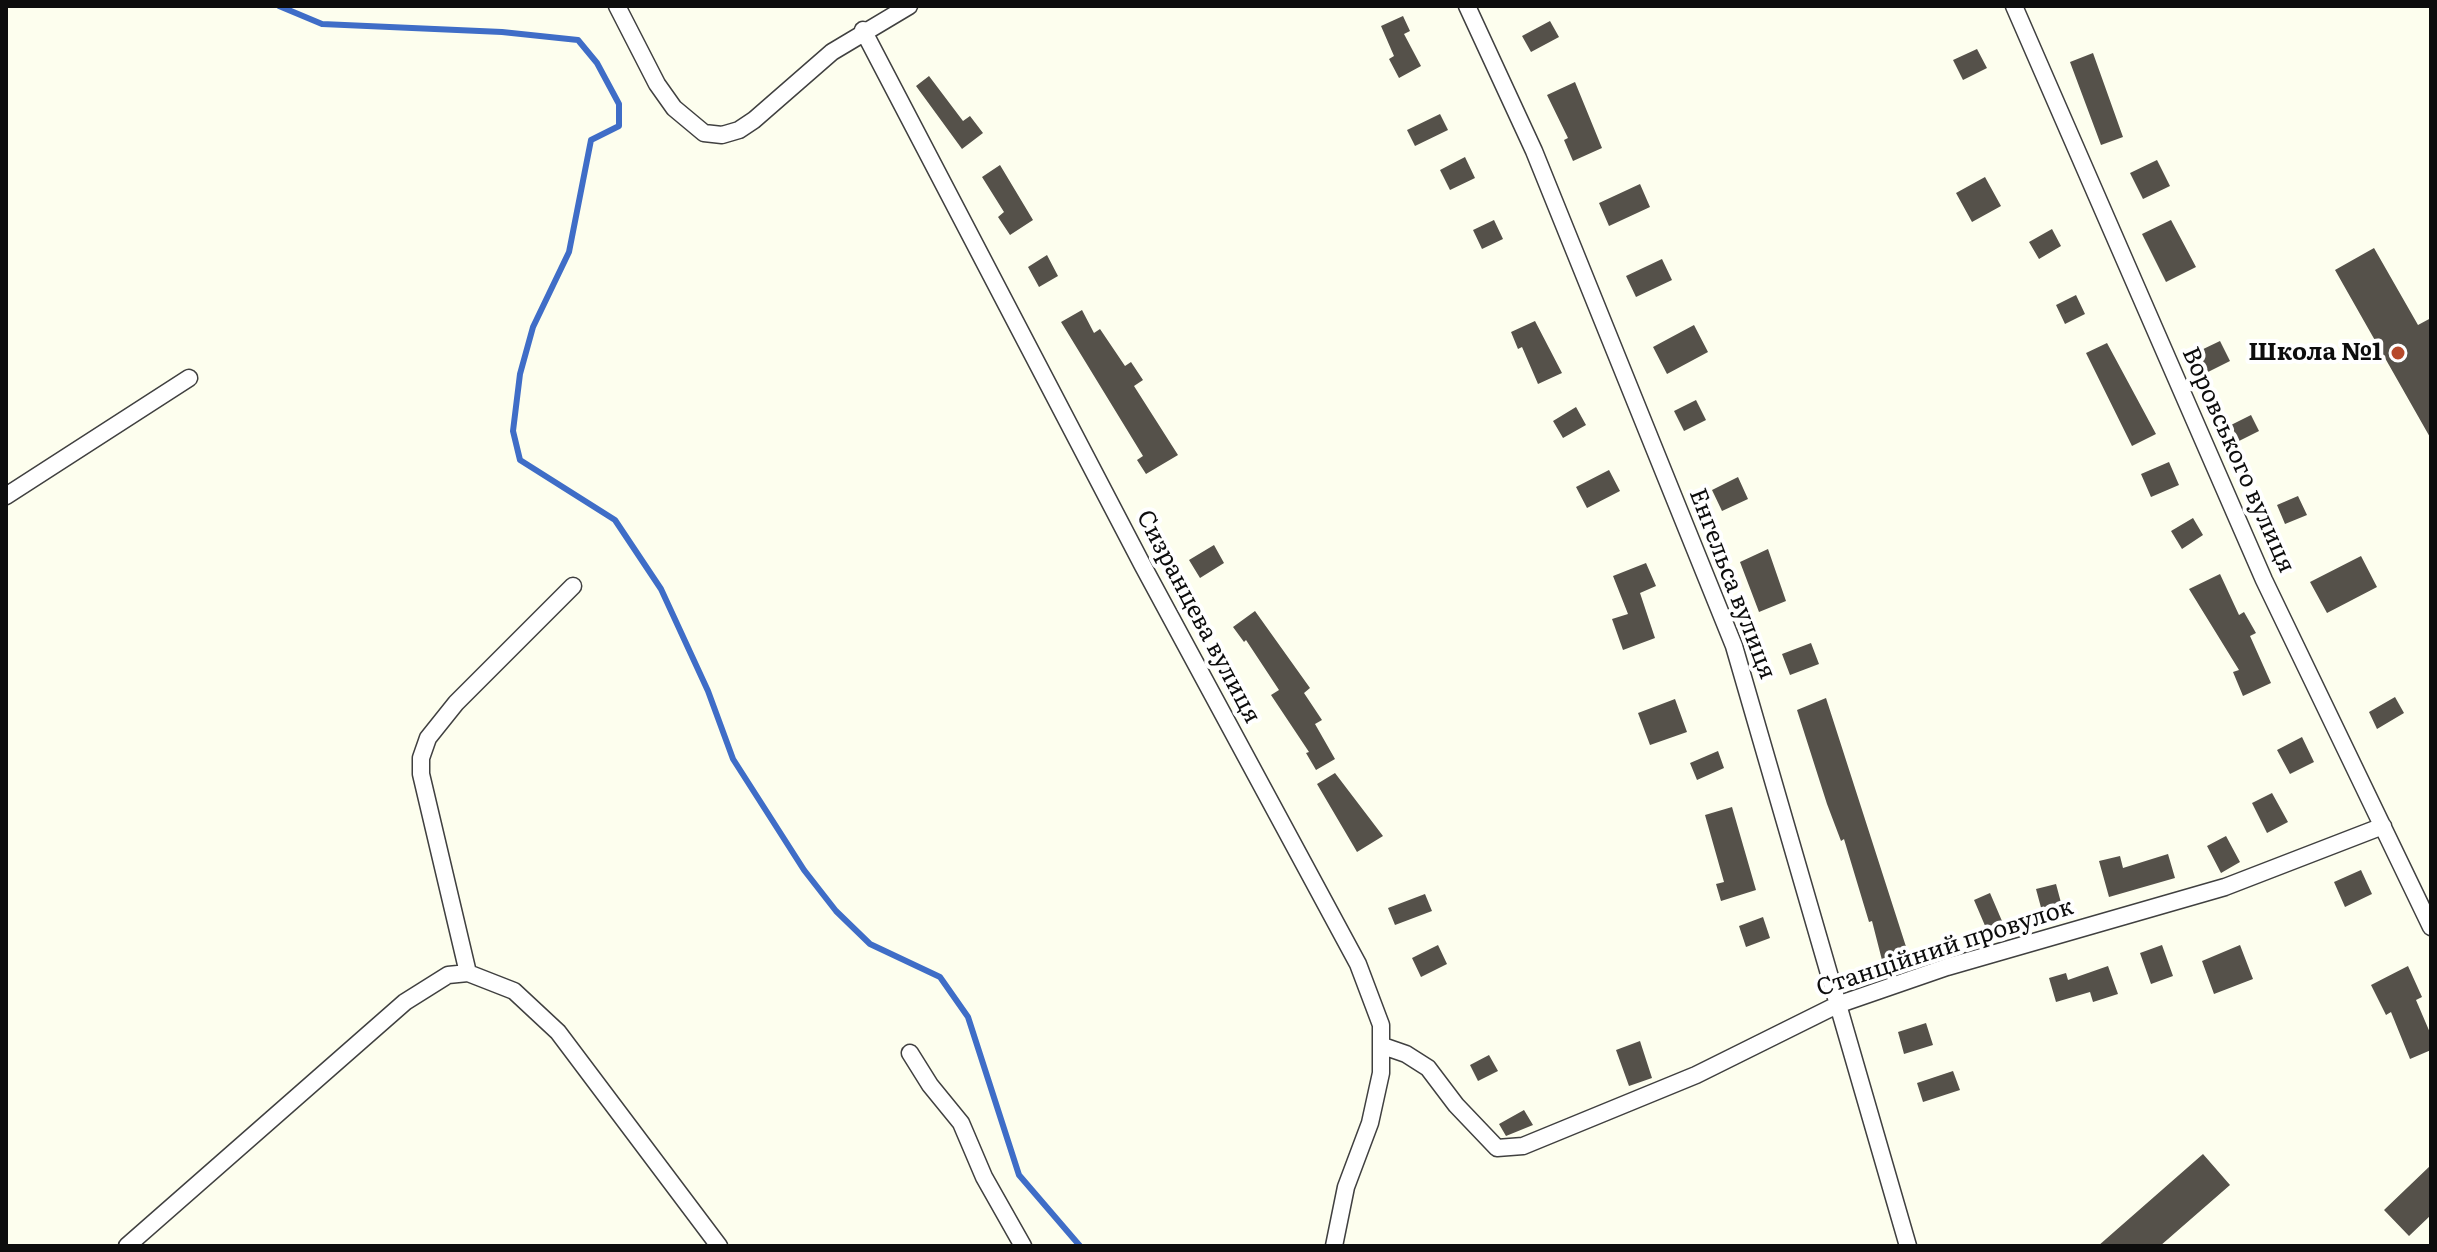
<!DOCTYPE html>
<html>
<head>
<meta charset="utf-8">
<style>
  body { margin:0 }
  #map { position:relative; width:2437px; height:1252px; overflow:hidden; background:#fdfeee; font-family:Literata,serif }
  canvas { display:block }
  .frame { position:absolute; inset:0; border:8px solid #0d0d0d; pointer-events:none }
</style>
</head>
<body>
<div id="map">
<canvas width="2437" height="1252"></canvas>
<div class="frame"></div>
</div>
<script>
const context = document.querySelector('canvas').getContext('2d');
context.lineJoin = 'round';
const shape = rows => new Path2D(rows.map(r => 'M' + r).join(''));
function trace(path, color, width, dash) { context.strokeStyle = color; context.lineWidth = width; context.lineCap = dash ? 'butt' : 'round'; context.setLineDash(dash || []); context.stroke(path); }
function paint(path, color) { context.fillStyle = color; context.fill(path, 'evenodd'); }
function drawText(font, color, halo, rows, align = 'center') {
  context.font = font + ' Literata,serif'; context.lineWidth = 8; context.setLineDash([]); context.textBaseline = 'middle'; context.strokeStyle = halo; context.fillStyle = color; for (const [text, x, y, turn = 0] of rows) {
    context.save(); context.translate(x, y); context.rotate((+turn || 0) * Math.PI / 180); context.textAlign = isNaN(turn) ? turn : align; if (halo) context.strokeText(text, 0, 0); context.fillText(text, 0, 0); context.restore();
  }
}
const stream = shape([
  [279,6,322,24,502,32,578,40,597,63,619,104,619,126,591,140,569,252,533,327,520,374,513,431,520,460,615,520,661,589,708,691,733,759,804,870,836,911,870,944,940,977,968,1017,1019,1175,1080,1246]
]);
const building = shape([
  [1403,16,1410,31,1404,34,1421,66,1399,78,1389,59,1394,56,1381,26],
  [1550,21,1559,37,1531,52,1522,36],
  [1977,49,1987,68,1963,80,1953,60],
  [2093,53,2123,137,2101,145,2070,62],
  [929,76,963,121,970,116,983,133,962,149,916,86],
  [1575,82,1602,148,1573,161,1564,140,1568,138,1547,95],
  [1440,114,1448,130,1415,146,1407,130],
  [1465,157,1475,178,1450,190,1440,170],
  [2157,160,2170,186,2143,199,2130,173],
  [1000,165,1033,220,1010,235,998,217,1004,212,982,177],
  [1985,177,2001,206,1972,222,1956,193],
  [1640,184,1650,207,1609,226,1599,203],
  [1494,220,1503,239,1482,249,1473,230],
  [2171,220,2196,267,2166,282,2142,234],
  [2052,229,2061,246,2039,259,2029,242],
  [2374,248,2418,325,2431,318,2431,439,2335,270],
  [1047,255,1058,276,1039,287,1028,267],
  [1662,259,1672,280,1636,297,1626,276],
  [2076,295,2085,314,2065,324,2056,305],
  [1082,310,1094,333,1100,329,1125,366,1131,362,1143,380,1134,386,1178,455,1146,474,1137,460,1143,456,1061,322],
  [1535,321,1562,373,1538,384,1522,347,1518,349,1511,332],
  [1694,325,1708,352,1667,374,1653,347],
  [2220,341,2230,361,2208,372,2197,352],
  [2107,343,2156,434,2132,446,2086,353],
  [1696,400,1706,420,1684,431,1674,411],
  [1576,407,1586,425,1563,438,1553,421],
  [2251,415,2259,431,2239,441,2231,425],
  [2169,462,2179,485,2151,497,2141,474],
  [1609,470,1620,491,1587,508,1576,487],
  [1738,477,1748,499,1722,511,1712,490],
  [2298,496,2307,515,2285,524,2277,505],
  [2193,518,2203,535,2182,549,2171,531],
  [1214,545,1224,563,1200,578,1189,560],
  [1768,549,1786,601,1759,612,1740,562],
  [2361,556,2377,587,2327,613,2310,582],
  [1646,563,1656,586,1640,593,1655,638,1623,650,1612,619,1628,614,1613,576],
  [2220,574,2239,615,2244,612,2256,633,2250,636,2271,683,2243,696,2233,672,2239,670,2189,589],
  [1255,611,1310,688,1304,693,1322,720,1315,724,1335,759,1316,770,1306,753,1309,752,1271,695,1279,690,1246,640,1244,642,1233,627],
  [1811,643,1819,664,1790,675,1782,654],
  [2395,697,2404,713,2377,729,2369,712],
  [1826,698,1909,956,1883,964,1872,921,1869,922,1844,839,1841,841,1827,804,1797,710],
  [1675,699,1687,732,1650,745,1638,713],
  [2302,737,2314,762,2290,774,2277,750],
  [1718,751,1724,768,1697,780,1690,763],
  [1335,773,1383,836,1357,852,1317,784],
  [2272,793,2288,822,2267,833,2252,803],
  [1732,807,1756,890,1721,901,1716,884,1724,882,1705,815],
  [2226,836,2240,862,2221,873,2207,846],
  [2168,854,2175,878,2109,897,2099,861,2120,856,2123,868],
  [2361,870,2372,894,2345,907,2334,882],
  [2056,884,2063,910,2043,915,2036,889],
  [1990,893,2002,921,1986,928,1974,900],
  [1425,894,1432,911,1395,925,1388,908],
  [1763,917,1770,938,1746,947,1739,926],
  [1438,945,1447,964,1421,977,1412,958],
  [2162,945,2173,976,2151,984,2140,953],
  [2240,945,2253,979,2214,994,2202,961],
  [2108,966,2118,994,2093,1002,2090,992,2056,1002,2049,978,2066,973,2068,980],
  [2408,966,2422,997,2416,1000,2431,1035,2431,1050,2410,1059,2391,1012,2386,1015,2371,985],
  [1926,1023,1933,1045,1904,1054,1898,1032],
  [1640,1041,1652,1078,1629,1086,1616,1050],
  [1489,1055,1498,1071,1478,1081,1470,1065],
  [1953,1071,1960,1090,1923,1102,1917,1083],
  [1524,1110,1533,1125,1506,1136,1499,1124],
  [2203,1154,2230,1185,2160,1246,2098,1246],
  [2431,1165,2431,1215,2409,1236,2384,1210]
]);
const minor = shape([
  [617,6,657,84,674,108,704,133,722,135,739,130,754,120,832,52,909,6],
  [1467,6,1534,151,1734,646,1908,1246],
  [2014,6,2264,580,2431,927],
  [863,30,1143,566,1358,964,1381,1025,1381,1073,1370,1123,1346,1187,1334,1246],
  [6,496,189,378],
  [468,973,421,774,421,758,428,738,456,703,573,586],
  [1383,1046,1406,1054,1428,1068,1456,1105,1497,1148,1523,1146,1696,1075,1837,1005,1947,967,2225,887,2383,826],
  [910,1053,930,1085,961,1123,984,1177,1023,1246],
  [127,1246,405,1002,448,975,468,973,514,991,558,1032,719,1246]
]);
const markers = [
  [2398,353,8,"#b6492b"]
];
const poiNames = [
  ["Школа №1",2382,353]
];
const streetNames = [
  ["Воровського вулиця",2238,460,66],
  ["Енгельса вулиця",1732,584,69],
  ["Сизранцева вулиця",1198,617,62],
  ["Станційний провулок",1945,948,-18]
];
trace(stream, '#3f6dc7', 6);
paint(building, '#55514a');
trace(minor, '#404040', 19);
trace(minor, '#fff', 16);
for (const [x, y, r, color] of markers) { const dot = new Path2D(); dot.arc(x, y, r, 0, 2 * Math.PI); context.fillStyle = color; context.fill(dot); trace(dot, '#fff', 3); }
drawText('bold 24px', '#0d0d0d', '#fff', poiNames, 'right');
drawText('24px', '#0d0d0d', '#fff', streetNames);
</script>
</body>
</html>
